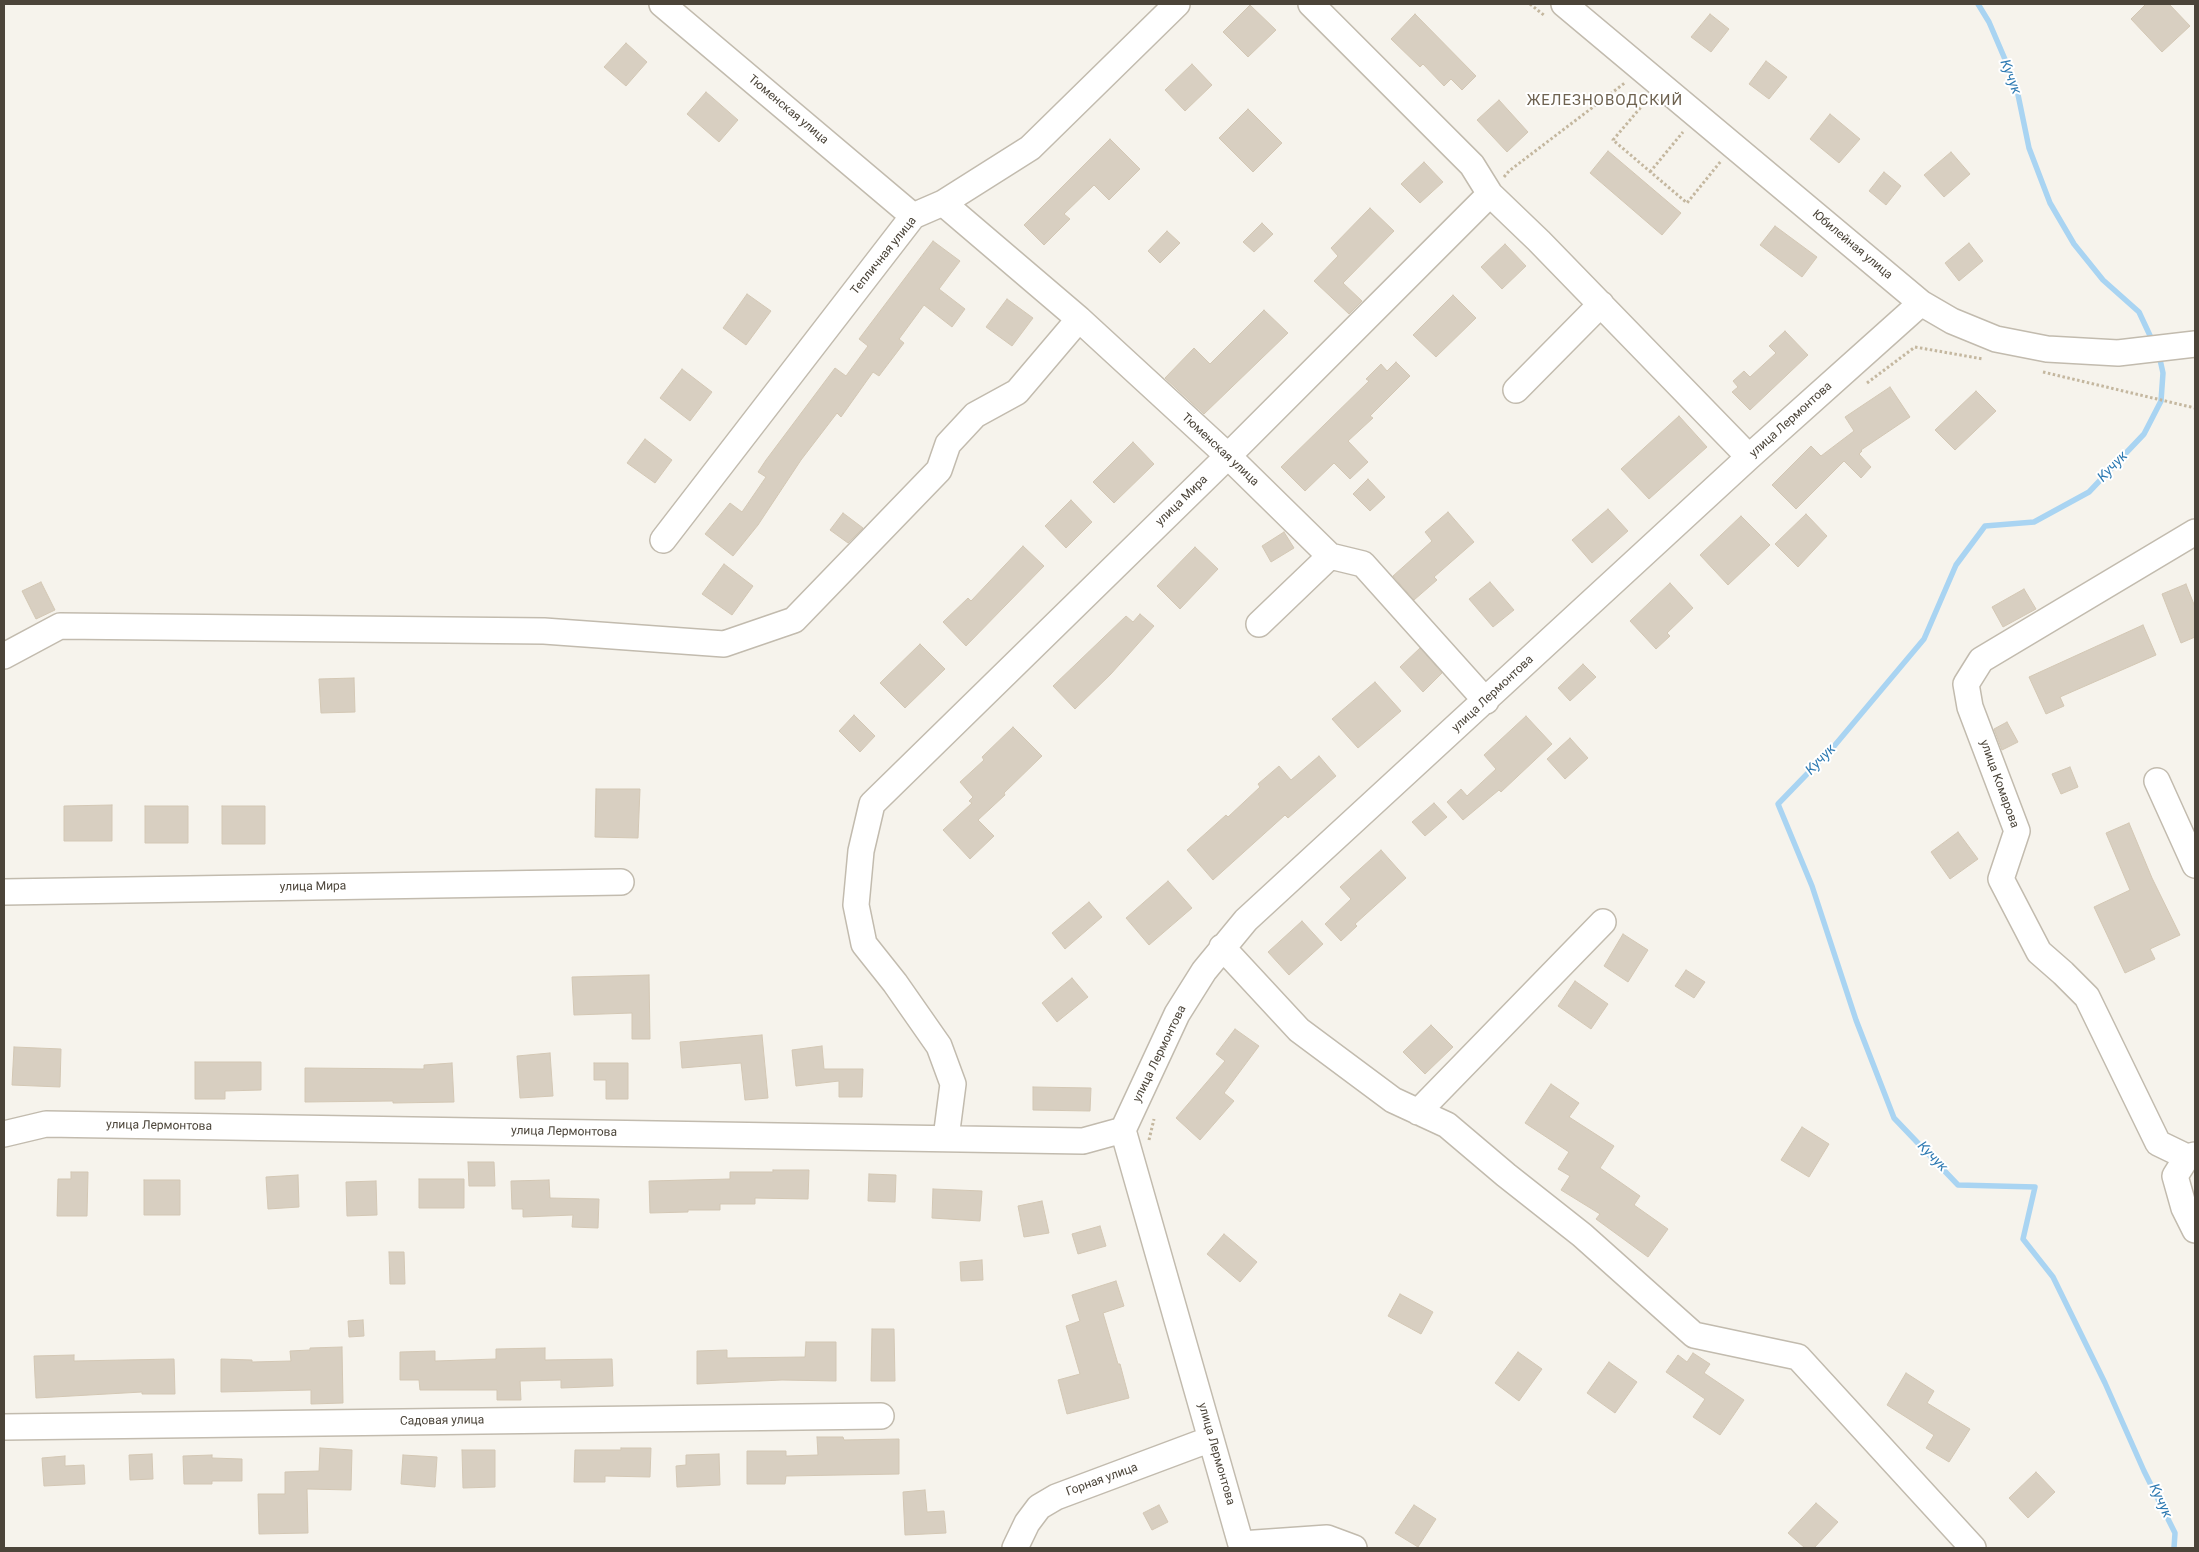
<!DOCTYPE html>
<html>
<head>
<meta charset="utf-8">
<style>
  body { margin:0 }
  #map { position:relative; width:2199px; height:1552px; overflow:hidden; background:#f6f3ec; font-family:Roboto,sans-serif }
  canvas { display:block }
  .frame { position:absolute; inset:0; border:5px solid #4b4439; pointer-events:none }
</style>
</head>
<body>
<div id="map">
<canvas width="2199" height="1552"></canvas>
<div class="frame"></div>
</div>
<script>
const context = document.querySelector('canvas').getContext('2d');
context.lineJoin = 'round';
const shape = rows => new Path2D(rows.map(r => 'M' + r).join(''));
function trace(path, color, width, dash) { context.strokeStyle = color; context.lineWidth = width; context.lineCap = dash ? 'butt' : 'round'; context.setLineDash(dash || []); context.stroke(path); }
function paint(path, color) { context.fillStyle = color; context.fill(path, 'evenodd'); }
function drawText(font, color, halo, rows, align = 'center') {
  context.font = font + ' Roboto,sans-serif'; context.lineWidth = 4; context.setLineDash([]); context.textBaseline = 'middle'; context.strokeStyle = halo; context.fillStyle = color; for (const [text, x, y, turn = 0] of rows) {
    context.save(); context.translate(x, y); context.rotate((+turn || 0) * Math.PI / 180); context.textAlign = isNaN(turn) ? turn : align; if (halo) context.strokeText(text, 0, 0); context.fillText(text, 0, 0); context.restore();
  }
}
const stream = shape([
  [1978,4,1989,22,2016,85,2029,148,2050,203,2074,244,2103,280,2139,312,2153,342],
  [2159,355,2163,373,2161,401,2144,434,2089,492,2034,522,1985,526,1956,565,1924,639,1835,745,1778,804,1812,886,1856,1020,1894,1118,1958,1185,2035,1187,2023,1239,2053,1277,2105,1383,2144,1471,2175,1533,2174,1548]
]);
const building = shape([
  [2146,4,2169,4,2190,26,2162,52,2131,19,2146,4],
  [1250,5,1276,30,1248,57,1223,32,1250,5],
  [1415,14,1476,76,1462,90,1451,79,1444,86,1423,64,1420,67,1391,39,1415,14],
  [1710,14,1729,29,1711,52,1691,37,1710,14],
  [626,43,647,62,626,86,604,67,626,43],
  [1766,61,1787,77,1769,99,1749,84,1766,61],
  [1192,64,1212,85,1185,111,1165,90,1192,64],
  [706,92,738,120,719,142,687,114,706,92],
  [1499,100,1528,132,1507,152,1477,120,1499,100],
  [1248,109,1282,143,1253,172,1219,138,1248,109],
  [1830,114,1860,139,1839,163,1810,139,1830,114],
  [1110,139,1140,169,1109,200,1094,185,1064,214,1070,219,1044,245,1024,225,1110,139],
  [1608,151,1681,213,1662,235,1590,173,1608,151],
  [1951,152,1970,174,1944,197,1924,175,1951,152],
  [1424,162,1443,182,1420,203,1401,184,1424,162],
  [1884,172,1901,186,1886,205,1869,191,1884,172],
  [1370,208,1394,231,1343,283,1362,301,1349,314,1314,281,1338,256,1331,248,1370,208],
  [1262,223,1273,234,1254,252,1243,242,1262,223],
  [1775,226,1817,257,1802,277,1760,245,1775,226],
  [1167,231,1180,243,1160,263,1148,251,1167,231],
  [933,241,960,261,939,289,965,309,952,327,924,305,899,339,904,343,879,376,873,372,841,417,837,413,801,460,758,525,733,556,705,534,730,503,742,512,766,477,758,472,766,460,835,368,846,376,868,346,859,339,933,241],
  [1969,243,1983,261,1959,281,1945,263,1969,243],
  [1505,244,1526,266,1502,289,1481,267,1505,244],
  [747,294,771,311,746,345,723,328,747,294],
  [1453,295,1476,318,1436,357,1413,335,1453,295],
  [1007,299,1033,318,1012,346,986,327,1007,299],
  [1264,310,1288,333,1204,414,1165,378,1194,348,1210,364,1264,310],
  [1785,331,1808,355,1750,410,1732,392,1738,387,1733,381,1744,371,1750,377,1776,353,1769,346,1785,331],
  [1396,362,1410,376,1370,416,1373,418,1348,441,1368,462,1350,479,1334,463,1305,491,1281,467,1369,381,1366,379,1381,364,1387,371,1396,362],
  [682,369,712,392,690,421,660,398,682,369],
  [1890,387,1910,417,1861,450,1862,451,1859,454,1871,467,1861,478,1844,461,1796,509,1772,485,1811,446,1821,456,1854,431,1845,417,1890,387],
  [1976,391,1996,411,1955,450,1935,430,1976,391],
  [1679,416,1707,447,1649,499,1621,469,1679,416],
  [645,439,672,460,655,483,627,463,645,439],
  [1133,442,1154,464,1114,503,1093,482,1133,442],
  [1368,479,1385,497,1370,511,1353,494,1368,479],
  [1071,500,1092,522,1066,548,1045,526,1071,500],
  [1608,509,1628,531,1592,563,1572,540,1608,509],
  [1448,512,1474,542,1434,577,1437,580,1414,600,1393,576,1432,541,1425,532,1448,512],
  [843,513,863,528,848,543,830,530,843,513],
  [1806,514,1827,536,1798,567,1775,544,1806,514],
  [1741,516,1770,545,1728,585,1700,555,1741,516],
  [1284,532,1294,548,1271,562,1262,546,1284,532],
  [1023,546,1044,566,966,646,943,622,968,598,971,601,1023,546],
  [1195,547,1218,569,1180,609,1157,586,1195,547],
  [724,564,753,586,732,615,702,594,724,564],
  [41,582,55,610,36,619,22,591,41,582],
  [1490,582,1514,610,1493,627,1469,599,1490,582],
  [1670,583,1693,608,1667,633,1670,636,1656,649,1630,621,1670,583],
  [2186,584,2195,607,2195,637,2181,643,2162,594,2186,584],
  [2024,589,2036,609,2003,627,1992,607,2024,589],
  [1140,614,1154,626,1111,674,1075,709,1053,686,1126,616,1133,622,1140,614],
  [2143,625,2156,655,2060,697,2064,706,2046,714,2029,677,2143,625],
  [920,644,945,669,905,708,880,683,920,644],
  [1420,648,1442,673,1423,692,1400,667,1420,648],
  [1583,664,1596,677,1570,701,1558,688,1583,664],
  [354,678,355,712,321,713,319,679,354,678],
  [1375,682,1401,711,1358,748,1332,719,1375,682],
  [854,715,875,736,860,752,839,731,854,715],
  [1526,716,1552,744,1501,792,1499,790,1463,820,1447,802,1461,789,1467,796,1496,769,1484,755,1526,716],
  [2007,722,2018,742,2002,750,1994,729,2007,722],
  [1013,727,1042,756,1004,793,1005,795,978,820,994,836,970,859,943,830,972,803,969,801,973,797,960,782,984,760,982,757,1013,727],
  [1570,738,1588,758,1565,779,1547,759,1570,738],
  [1319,756,1336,776,1288,818,1285,815,1213,880,1187,850,1226,815,1228,817,1260,787,1258,784,1279,766,1291,780,1319,756],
  [2070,767,2078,787,2061,794,2052,774,2070,767],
  [596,789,640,789,638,838,595,837,596,789],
  [1434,803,1447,817,1425,836,1412,822,1434,803],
  [112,805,112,841,64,841,64,806,112,805],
  [145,806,188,806,188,843,145,843,145,806],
  [222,806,265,806,265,844,222,844,222,806],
  [2129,823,2152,878,2180,935,2150,949,2155,959,2125,973,2094,907,2130,890,2106,833,2129,823],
  [1958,832,1978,859,1950,879,1931,852,1958,832],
  [1381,850,1406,878,1355,924,1357,926,1341,941,1325,924,1351,899,1340,887,1381,850],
  [1168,881,1192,908,1149,945,1126,918,1168,881],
  [1089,902,1102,917,1065,949,1052,933,1089,902],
  [1302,921,1323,944,1289,975,1268,952,1302,921],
  [1623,934,1648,950,1628,982,1604,966,1623,934],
  [1686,970,1705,982,1694,998,1675,986,1686,970],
  [649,975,650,1039,632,1039,632,1013,574,1015,572,977,649,975],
  [1072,978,1088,997,1057,1022,1042,1003,1072,978],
  [1575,981,1608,1004,1591,1029,1558,1006,1575,981],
  [1431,1025,1453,1047,1425,1074,1403,1052,1431,1025],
  [1235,1029,1259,1046,1224,1093,1234,1101,1200,1140,1176,1118,1225,1061,1216,1054,1235,1029],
  [762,1035,768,1098,745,1100,741,1063,682,1068,680,1042,762,1035],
  [822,1046,824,1069,863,1069,862,1097,839,1097,839,1081,796,1086,792,1050,822,1046],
  [14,1047,61,1049,60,1087,12,1085,14,1047],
  [550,1053,553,1096,520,1098,517,1056,550,1053],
  [195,1062,261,1062,261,1090,225,1091,225,1099,195,1099,195,1062],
  [452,1063,454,1102,393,1103,393,1101,305,1102,305,1068,424,1069,424,1065,452,1063],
  [594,1063,628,1063,628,1099,606,1099,606,1080,594,1080,594,1063],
  [1551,1084,1579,1103,1569,1117,1614,1146,1600,1168,1640,1196,1634,1205,1668,1229,1648,1257,1596,1219,1600,1214,1561,1190,1570,1176,1558,1169,1569,1152,1525,1123,1551,1084],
  [1033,1087,1091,1088,1090,1111,1033,1110,1033,1087],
  [1802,1127,1829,1144,1809,1177,1781,1160,1802,1127],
  [468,1162,494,1162,495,1186,469,1186,468,1162],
  [773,1170,809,1170,808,1199,755,1198,755,1204,720,1204,720,1210,688,1210,688,1212,650,1213,649,1181,730,1179,730,1172,773,1172,773,1170],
  [71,1172,88,1172,87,1216,57,1216,58,1179,71,1179,71,1172],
  [869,1174,896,1175,895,1202,868,1201,869,1174],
  [298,1175,299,1207,268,1209,266,1177,298,1175],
  [419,1179,464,1179,464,1208,419,1208,419,1179],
  [144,1180,180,1180,180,1215,144,1215,144,1180],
  [549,1180,550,1198,599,1199,598,1228,572,1227,573,1215,523,1217,523,1209,512,1209,511,1181,549,1180],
  [376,1181,377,1215,347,1216,346,1182,376,1181],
  [933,1189,982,1191,980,1221,932,1218,933,1189],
  [1042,1201,1049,1233,1024,1237,1018,1206,1042,1201],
  [1100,1226,1106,1246,1078,1254,1072,1234,1100,1226],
  [1224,1234,1257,1262,1240,1282,1207,1254,1224,1234],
  [389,1252,404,1252,405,1284,390,1284,389,1252],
  [982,1260,983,1280,961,1281,960,1262,982,1260],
  [1116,1281,1124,1306,1103,1313,1118,1364,1120,1364,1129,1398,1067,1414,1058,1380,1080,1374,1066,1326,1080,1321,1072,1295,1116,1281],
  [1400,1294,1433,1312,1421,1334,1388,1316,1400,1294],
  [363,1320,364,1336,349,1337,348,1321,363,1320],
  [872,1329,894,1329,895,1381,871,1381,872,1329],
  [806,1342,836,1342,836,1381,782,1380,697,1384,697,1351,727,1350,727,1358,805,1357,806,1342],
  [342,1347,343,1403,311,1404,311,1390,221,1392,221,1359,252,1360,252,1362,291,1361,290,1351,310,1350,310,1348,342,1347],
  [545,1348,545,1360,612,1359,613,1386,561,1388,561,1380,520,1381,521,1400,497,1400,497,1390,420,1390,419,1380,400,1380,400,1352,435,1351,435,1361,496,1359,496,1349,545,1348],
  [1518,1352,1542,1369,1519,1401,1495,1383,1518,1352],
  [1693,1353,1710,1364,1704,1373,1744,1400,1720,1435,1693,1417,1705,1399,1666,1372,1678,1355,1687,1362,1693,1353],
  [74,1355,74,1361,174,1359,175,1394,142,1394,142,1392,36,1398,34,1356,74,1355],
  [1609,1362,1637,1382,1615,1413,1587,1393,1609,1362],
  [1906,1373,1934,1391,1927,1403,1970,1429,1949,1462,1926,1448,1934,1435,1887,1405,1906,1373],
  [817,1437,843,1437,844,1440,899,1439,899,1474,786,1476,785,1484,747,1484,747,1451,786,1451,786,1456,818,1455,817,1437],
  [320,1448,352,1450,351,1490,307,1489,308,1533,259,1534,258,1494,285,1494,285,1472,319,1471,320,1448],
  [621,1448,651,1448,650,1477,605,1476,605,1482,574,1482,575,1450,621,1450,621,1448],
  [462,1450,495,1450,495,1487,463,1488,462,1450],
  [152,1454,153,1479,130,1480,129,1455,152,1454],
  [719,1454,720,1485,677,1487,676,1466,686,1465,686,1455,719,1454],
  [212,1455,212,1458,242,1459,242,1481,212,1481,212,1484,184,1484,183,1456,212,1455],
  [403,1455,437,1457,435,1487,401,1484,403,1455],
  [65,1456,65,1466,84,1465,85,1484,44,1486,42,1458,65,1456],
  [2036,1472,2055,1492,2028,1518,2009,1498,2036,1472],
  [925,1490,927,1512,944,1511,946,1533,905,1535,903,1492,925,1490],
  [1816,1503,1838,1522,1814,1548,1805,1548,1788,1533,1816,1503],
  [1159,1505,1168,1522,1152,1530,1143,1513,1159,1505],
  [1414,1505,1436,1519,1418,1547,1395,1533,1414,1505]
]);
const path = shape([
  [1530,4,1545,16],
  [1647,100,1613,140,1687,203,1721,161],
  [1650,172,1683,132],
  [1504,177,1509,171,1626,82],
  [2043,372,2195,408],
  [1867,383,1915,347,1983,359],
  [1149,1140,1154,1119]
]);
const minor = shape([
  [662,4,913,216],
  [1311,4,1472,165,1490,194,1539,241,1749,457],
  [1564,4,1921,303,1952,321,1996,339,2047,349,2118,353,2195,344],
  [943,203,1079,319,1228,456,1330,556,1363,564,1486,701],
  [1516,390,1601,304],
  [663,540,913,216,943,203,1030,148,1177,4],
  [1259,624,1330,556],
  [4,656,60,626,544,631,724,644,794,620,939,470,948,444,975,415,1017,392,1079,319],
  [2157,781,2195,865],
  [4,892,621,882],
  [1222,947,1299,1030,1393,1100,1447,1125,1506,1175,1582,1235,1694,1335,1798,1357,1973,1548],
  [1418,1112,1603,922],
  [4,1134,46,1124,1083,1141,1123,1130],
  [946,1138,953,1084,939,1046,895,983,864,944,856,905,861,851,872,804,1228,456,1490,194],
  [2195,1155,2187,1157,2175,1176,2184,1208,2195,1230],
  [2187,1157,2158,1143,2087,997,2063,973,2039,952,2001,879,2017,831,1970,707,1966,684,1981,660,2195,532],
  [4,1427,881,1416],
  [1241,1544,1327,1538,1354,1548],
  [1015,1548,1027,1523,1039,1507,1056,1497,1211,1439],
  [1242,1548,1123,1130,1177,1014,1204,971,1246,920,1749,457,1921,303]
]);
const streetNames = [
  ["Тюменская улица",788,110,40],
  ["Юбилейная улица",1852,245,40],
  ["Тепличная улица",884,256,-51],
  ["улица Лермонтова",1791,420,-42],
  ["Тюменская улица",1220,450,43],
  ["улица Мира",1182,501,-44],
  ["улица Лермонтова",1493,694,-43],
  ["улица Комарова",1999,784,70],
  ["улица Мира",313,887,-1],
  ["улица Лермонтова",1160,1054,-64],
  ["улица Лермонтова",159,1126,1],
  ["улица Лермонтова",564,1132,1],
  ["Садовая улица",442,1421,-1],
  ["улица Лермонтова",1216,1454,74],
  ["Горная улица",1102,1480,-20]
];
const waterNames = [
  ["Кучук",2010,77,69],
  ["Кучук",2113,467,-46],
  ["Кучук",1821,760,-46],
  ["Кучук",1932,1157,46],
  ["Кучук",2160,1501,65]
];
const quarterNames = [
  ["ЖЕЛЕЗНОВОДСКИЙ",1605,101]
];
trace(stream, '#a9d4f2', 5.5);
paint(building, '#d8cfc1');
trace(building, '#d3c7b4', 1);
trace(minor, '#c2bbae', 28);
trace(path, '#c4b79f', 3, [2.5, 2.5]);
trace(minor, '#fff', 25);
drawText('12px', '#4b4439', '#fff', streetNames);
drawText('italic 14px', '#2e7ab2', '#fff', waterNames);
context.letterSpacing = '1px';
drawText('15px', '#6e6250', '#fff', quarterNames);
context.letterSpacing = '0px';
</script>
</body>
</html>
